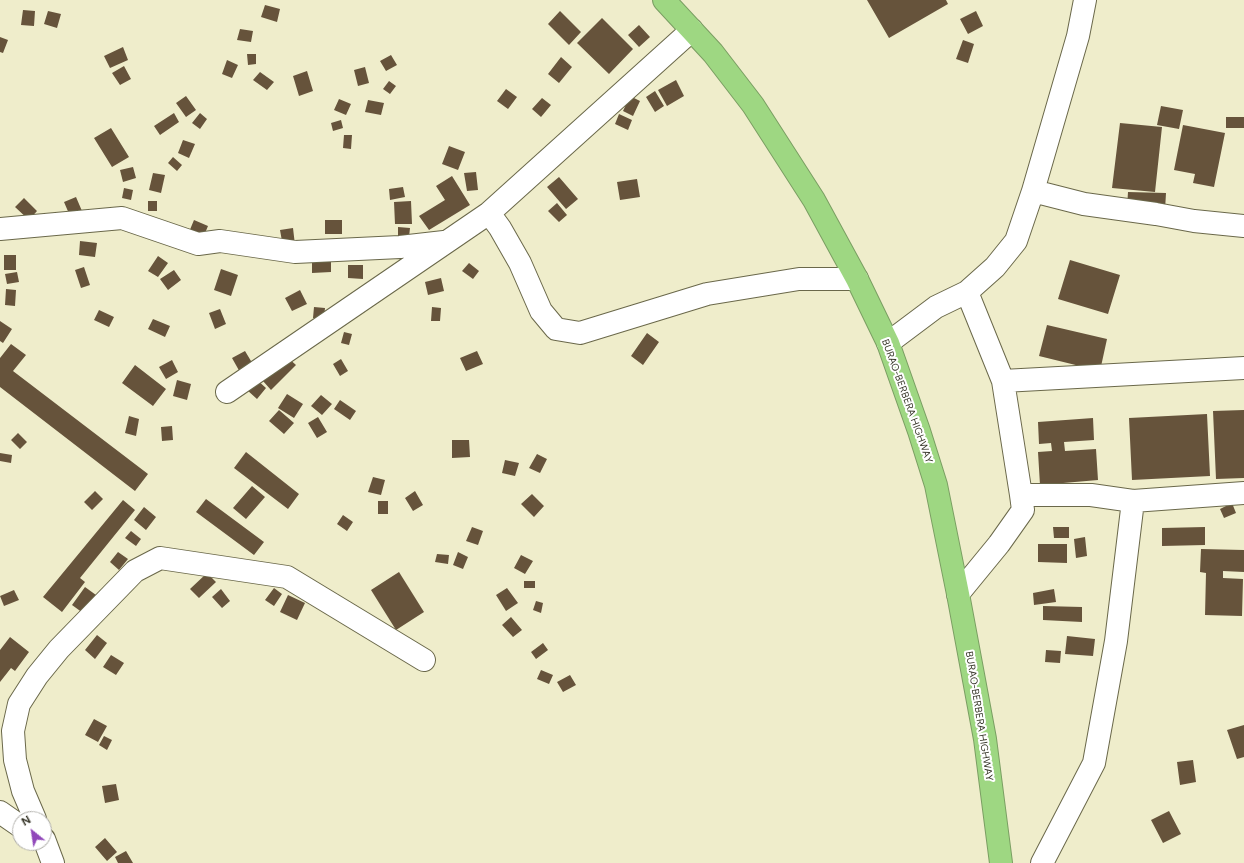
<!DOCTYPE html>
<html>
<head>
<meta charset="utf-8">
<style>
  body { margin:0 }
  #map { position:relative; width:1244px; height:863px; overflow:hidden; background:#efedcb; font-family:Figtree,sans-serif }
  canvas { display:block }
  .north { position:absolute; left:12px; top:811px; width:40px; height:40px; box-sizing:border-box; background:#fff; border:1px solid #afaea9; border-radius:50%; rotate:330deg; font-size:11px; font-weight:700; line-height:16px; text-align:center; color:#363528 }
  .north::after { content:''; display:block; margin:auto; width:14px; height:18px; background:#9148ba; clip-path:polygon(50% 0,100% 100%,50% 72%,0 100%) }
</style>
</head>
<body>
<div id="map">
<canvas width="1244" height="863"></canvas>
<div class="north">N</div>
</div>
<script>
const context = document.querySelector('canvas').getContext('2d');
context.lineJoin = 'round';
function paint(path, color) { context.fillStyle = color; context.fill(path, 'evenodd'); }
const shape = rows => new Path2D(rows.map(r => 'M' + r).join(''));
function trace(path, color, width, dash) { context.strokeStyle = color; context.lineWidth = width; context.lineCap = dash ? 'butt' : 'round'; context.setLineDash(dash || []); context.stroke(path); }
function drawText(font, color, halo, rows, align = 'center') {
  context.font = font + ' Figtree,sans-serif'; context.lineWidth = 4; context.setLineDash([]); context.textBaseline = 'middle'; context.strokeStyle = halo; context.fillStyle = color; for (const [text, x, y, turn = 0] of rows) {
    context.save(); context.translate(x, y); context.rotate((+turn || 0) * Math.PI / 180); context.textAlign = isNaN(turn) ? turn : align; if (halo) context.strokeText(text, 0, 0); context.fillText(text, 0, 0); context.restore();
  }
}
const building = shape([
  [867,0,946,0,948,4,889,38],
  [265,5,280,9,277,22,261,17],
  [23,10,35,11,34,26,21,25],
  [48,11,61,14,57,28,44,24],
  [560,11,581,32,569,45,548,24],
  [976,11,983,26,968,34,960,19],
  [602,18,633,49,609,74,577,43],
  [639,25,650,37,639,47,628,35],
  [240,29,253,31,251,42,237,40],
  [0,37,8,40,3,53,0,52],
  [963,40,974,44,968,63,956,59],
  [123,47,128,60,110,68,104,56],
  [247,54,256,54,256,64,248,65],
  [391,55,397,65,386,71,380,61],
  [561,57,572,67,559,83,548,74],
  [227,60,238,65,232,78,222,74],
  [124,66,131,79,120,85,112,73],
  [365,67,369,83,358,86,354,70],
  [307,71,313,91,299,96,293,76],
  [260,72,274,82,267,90,253,80],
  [676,80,684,96,667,106,658,90],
  [389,81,396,86,390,94,383,89],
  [506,89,517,97,508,109,497,101],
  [655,91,664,106,655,112,646,97],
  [186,96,196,110,186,117,176,103],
  [630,96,640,101,633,116,623,111],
  [542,98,551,105,541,117,532,109],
  [339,99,351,104,346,115,334,110],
  [368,100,384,103,381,115,365,112],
  [1161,106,1183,110,1179,129,1157,125],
  [174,113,179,122,160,135,154,126],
  [200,113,207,119,200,129,192,123],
  [619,114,632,120,628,130,615,124],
  [1226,117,1244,117,1244,128,1226,128],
  [341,120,343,128,333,131,331,123],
  [1120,123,1162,127,1155,192,1112,188],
  [1183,125,1225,133,1214,187,1193,183,1195,174,1174,170],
  [111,128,129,157,112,167,94,138],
  [344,135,352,135,351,149,343,148],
  [183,140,195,144,189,158,178,153],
  [449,146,465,152,458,170,442,164],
  [173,157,182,165,177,171,168,163],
  [133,167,136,178,123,182,120,170],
  [476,172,478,190,467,191,464,173],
  [153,173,165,175,161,193,149,190],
  [452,176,470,205,429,230,419,216,445,200,436,186],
  [559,177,578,199,566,209,547,187],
  [637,179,640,197,620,200,617,182],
  [403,187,405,197,390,200,389,189],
  [124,188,133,190,131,200,122,198],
  [1128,192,1166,193,1165,210,1127,208],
  [76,197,82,211,70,216,64,202],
  [24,198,37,211,29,220,15,207],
  [148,201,157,201,157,211,148,211],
  [411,201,412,224,395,224,394,202],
  [557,203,567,215,559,222,548,211],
  [194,220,208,226,203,238,189,232],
  [325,220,342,220,342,234,325,234],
  [398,227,410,228,409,237,398,236],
  [293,228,295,245,283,247,280,230],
  [80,241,97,243,95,257,79,255],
  [4,255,16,255,16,270,4,270],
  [158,256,168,263,158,277,148,271],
  [312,259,331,259,331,272,312,273],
  [1070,260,1120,275,1108,314,1058,299],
  [469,263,479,271,473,279,462,271],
  [348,265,363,265,363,279,348,278],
  [84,267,90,285,81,288,75,270],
  [221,269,238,275,231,296,214,290],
  [174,270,181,280,168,290,160,279],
  [17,272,19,282,7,284,5,274],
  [441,278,444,291,428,295,425,282],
  [6,289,16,290,15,306,5,305],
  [300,290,307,304,292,311,285,298],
  [314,307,325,308,324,318,313,318],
  [432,307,441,308,440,321,431,321],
  [220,309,226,324,215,329,209,313],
  [99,310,114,317,109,327,94,320],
  [153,319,170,326,165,337,148,329],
  [0,321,12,329,3,343,0,341],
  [1047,325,1107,339,1100,371,1039,356],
  [344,332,352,334,349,345,341,343],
  [647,333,659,342,643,365,631,356],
  [11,344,26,355,13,371,148,474,135,491,0,387,0,358],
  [245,351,254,366,241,374,232,358],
  [477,351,483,364,466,371,460,358],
  [287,357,296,365,271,390,263,381],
  [341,359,348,371,340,376,333,364],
  [172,360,178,372,166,379,159,367],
  [135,365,166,389,153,406,122,383],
  [256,379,266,388,257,399,247,390],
  [177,380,191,384,187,400,173,396],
  [287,394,303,404,294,418,278,408],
  [321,395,332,404,322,415,311,406],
  [340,400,356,411,350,420,334,409],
  [279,410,294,423,284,434,269,421],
  [1244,410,1244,478,1216,479,1213,411],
  [1207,414,1210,476,1132,480,1129,418],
  [129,416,139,419,136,436,125,433],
  [318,417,327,432,317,438,308,423],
  [1093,418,1094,440,1064,442,1065,451,1096,449,1098,480,1040,485,1038,452,1052,451,1051,443,1039,444,1038,422],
  [172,426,173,440,162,441,161,427],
  [18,433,27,442,20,449,11,440],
  [452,440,469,440,470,457,452,458],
  [246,452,299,494,288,509,234,468],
  [0,453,12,455,11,463,0,461],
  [537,454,547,459,540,473,529,468],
  [505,460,519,463,515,476,502,473],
  [373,477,385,480,381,495,368,492],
  [252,486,265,497,246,519,233,508],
  [95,491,103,499,92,510,84,502],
  [415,491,423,505,413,511,405,498],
  [532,494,544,506,534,517,521,504],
  [206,499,264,542,254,555,196,512],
  [123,500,135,510,80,578,85,582,62,612,43,597],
  [378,501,388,501,388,514,378,514],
  [1232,503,1236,513,1224,518,1220,509],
  [144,507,156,517,146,530,134,520],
  [343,515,353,522,347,531,337,524],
  [472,527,483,531,478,545,466,541],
  [1053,527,1069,527,1069,538,1054,538],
  [1205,527,1205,545,1162,546,1162,528],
  [131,531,141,539,136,546,125,538],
  [1085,537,1087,556,1076,558,1074,539],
  [1038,544,1067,544,1067,563,1038,562],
  [1201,549,1244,550,1244,572,1223,571,1223,578,1243,579,1242,616,1205,615,1206,573,1200,572],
  [118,552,128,559,119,570,110,562],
  [458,552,468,557,463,569,453,565],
  [437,554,449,555,448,564,435,562],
  [521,555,533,561,525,574,514,568],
  [399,572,424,612,396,630,371,590],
  [207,573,216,582,199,598,190,589],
  [524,581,535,581,535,588,524,588],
  [85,587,96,595,83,613,72,605],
  [274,588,282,594,274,606,265,600],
  [507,588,518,603,506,611,496,595],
  [221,589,230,601,222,608,212,597],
  [1054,589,1056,602,1034,605,1033,593],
  [14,590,19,600,4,606,0,596],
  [288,595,305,603,297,620,280,612],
  [536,601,543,603,541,613,533,610],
  [1043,606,1082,607,1082,622,1043,620],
  [511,617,522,630,513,637,502,625],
  [97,635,107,643,95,659,85,650],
  [1067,636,1095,639,1093,656,1065,654],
  [10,637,29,652,15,671,11,668,0,682,0,650],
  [543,643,548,650,536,659,531,652],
  [1046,650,1061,651,1060,663,1045,662],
  [111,655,124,663,116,675,103,667],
  [541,670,553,675,549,684,537,679],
  [570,675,576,685,563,692,557,682],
  [94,719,107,726,98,742,85,735],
  [1244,725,1244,757,1237,759,1227,730],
  [104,736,112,740,107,750,99,745],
  [1193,760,1196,782,1180,785,1177,762],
  [116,784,119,800,105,803,102,786],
  [1169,811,1181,834,1163,843,1151,820],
  [105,838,117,852,107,861,95,847],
  [126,851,133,863,118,863,115,857]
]);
const minor = shape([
  [1033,191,1084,204,1156,214,1194,221,1244,226],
  [489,213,500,228,520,263,541,311,556,329,580,333,707,294,799,279,857,279],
  [0,229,122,218,198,244,220,241,295,252,400,247,444,242],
  [967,292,1003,381,1021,495],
  [888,343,936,307,967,292,995,267,1016,241,1033,191,1078,36,1085,0],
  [1003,381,1244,368],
  [227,392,489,213,692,30],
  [958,594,999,544,1023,510,1021,495,1091,495,1133,501,1244,493],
  [0,812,20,826],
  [35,819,23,791,15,760,13,731,19,704,37,676,59,649,135,571,160,558,287,577,424,660],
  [44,839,53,863],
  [1042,863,1094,763,1116,641,1133,501]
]);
const highway = shape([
  [664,0,713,53,753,105,814,200,857,279,888,343,919,431,936,485,958,594,985,739,1001,863]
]);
const streetNames = [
  ["BURAO-BERBERA HIGHWAY",907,401,70],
  ["BURAO-BERBERA HIGHWAY",979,716,81]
];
paint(building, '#66533b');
trace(minor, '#6a684a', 24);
trace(highway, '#7a9e62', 24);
trace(minor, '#fff', 22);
trace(highway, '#9ed782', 22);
drawText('10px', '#363528', '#fff', streetNames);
</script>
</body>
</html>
